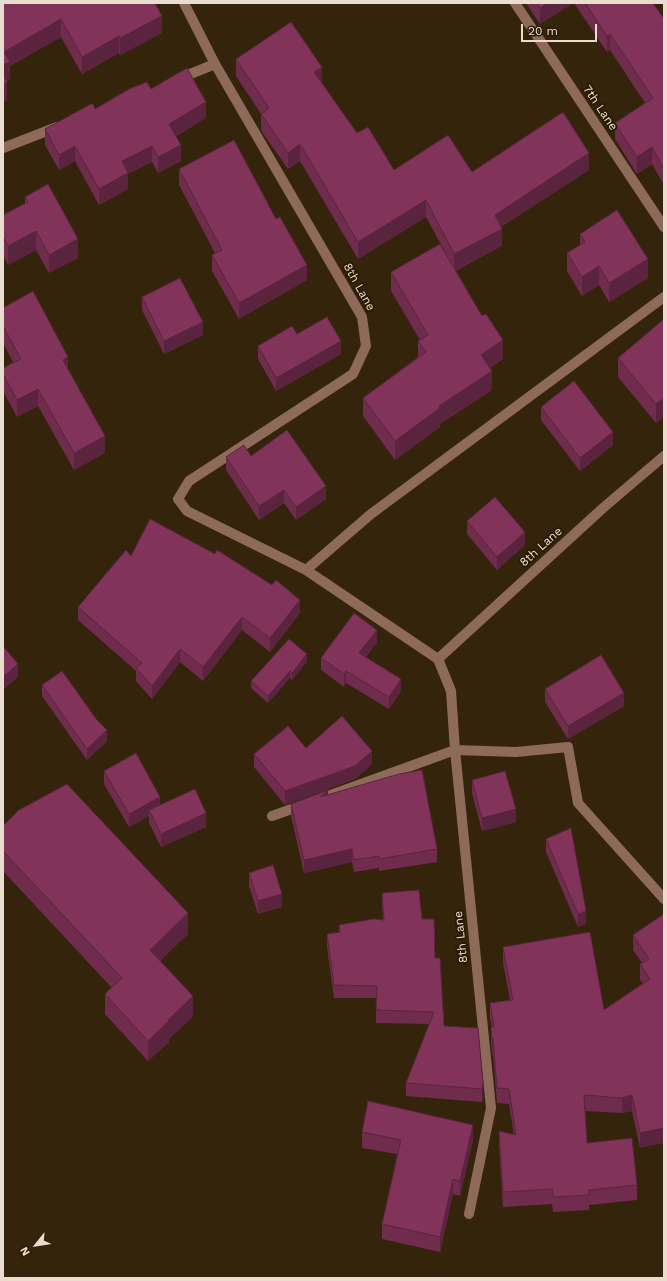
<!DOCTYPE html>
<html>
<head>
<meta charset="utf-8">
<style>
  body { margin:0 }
  #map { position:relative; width:667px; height:1281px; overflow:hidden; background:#35240c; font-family:"Work Sans",sans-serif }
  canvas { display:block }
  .frame { position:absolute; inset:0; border:4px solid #e8ddcf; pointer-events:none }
  .north { position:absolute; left:16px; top:1225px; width:40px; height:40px; -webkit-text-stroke:3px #2b1a03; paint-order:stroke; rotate:240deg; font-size:11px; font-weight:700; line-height:16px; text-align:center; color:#e8ddcf }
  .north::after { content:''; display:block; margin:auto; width:14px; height:18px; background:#e8ddcf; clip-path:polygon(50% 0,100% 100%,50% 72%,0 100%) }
  .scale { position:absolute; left:521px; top:24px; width:76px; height:18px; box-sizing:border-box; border:2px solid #e8ddcf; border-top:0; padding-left:5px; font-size:12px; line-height:14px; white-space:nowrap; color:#e8ddcf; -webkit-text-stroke:3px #2b1a03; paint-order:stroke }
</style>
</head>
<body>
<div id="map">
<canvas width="667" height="1281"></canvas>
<div class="frame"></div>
<div class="north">N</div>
<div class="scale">20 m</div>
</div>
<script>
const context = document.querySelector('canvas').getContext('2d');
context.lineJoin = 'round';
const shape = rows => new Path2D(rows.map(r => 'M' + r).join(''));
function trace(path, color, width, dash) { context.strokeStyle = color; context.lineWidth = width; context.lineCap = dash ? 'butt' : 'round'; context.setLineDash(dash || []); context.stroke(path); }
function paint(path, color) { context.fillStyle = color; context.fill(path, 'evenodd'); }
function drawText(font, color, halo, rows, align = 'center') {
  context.font = font + ' "Work Sans",sans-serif'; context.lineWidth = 4; context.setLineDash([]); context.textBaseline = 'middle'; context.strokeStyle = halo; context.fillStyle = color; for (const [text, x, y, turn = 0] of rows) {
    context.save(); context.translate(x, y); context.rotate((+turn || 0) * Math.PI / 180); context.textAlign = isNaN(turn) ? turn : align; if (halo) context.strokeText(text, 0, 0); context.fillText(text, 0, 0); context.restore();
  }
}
const minor = shape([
  [184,3,215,64,362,317,366,346,353,374,189,481,178,499,187,511,306,570,371,514,664,297],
  [515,3,664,227],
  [178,79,215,64],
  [3,148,57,127],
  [306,570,438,659,603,508,664,456],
  [438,659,451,691,455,750,491,1108,469,1214],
  [328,796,455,750,516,752,568,747,578,803,664,899],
  [272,816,303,805]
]);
const wall = shape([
  [3,3,162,33,120,55,119,53,82,74,61,37,10,66,10,80,6,81,7,100,3,102],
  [526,3,573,3,540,24],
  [574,3,653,3,664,19,664,185,652,164,637,174,615,139,615,123,645,103,610,50,607,52],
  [236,59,322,83,357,133,394,170,472,172,589,170,501,227,502,246,455,271,503,359,490,368,492,390,440,424,440,427,395,460,363,416,363,398,418,357,418,341,420,340,391,291,391,272,445,252,426,217,358,259,300,161,288,169,264,135,261,130,261,114,236,76],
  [151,89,206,118,176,136,181,161,158,173,152,162,128,174,128,189,99,205,75,161,59,170,45,145,45,129,95,109],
  [179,169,307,280,239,319,212,271,212,255,215,253,179,185],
  [25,197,78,258,49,273,36,250,8,265,3,255,3,215,25,203],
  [580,234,648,278,609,302,599,285,582,296,567,271,567,253,580,245],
  [142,297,203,335,164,354,142,310],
  [3,308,68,369,105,453,74,470,38,406,17,417,3,391,3,368,13,362,3,343],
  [664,319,664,417,656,423,618,377,618,358],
  [297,334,341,354,276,391,258,359,258,346],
  [541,407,613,445,580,471,541,420],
  [251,456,326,499,296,520,284,503,259,520,226,470,226,457],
  [467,521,525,545,497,570,467,534],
  [78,607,300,613,270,652,242,630,203,681,180,662,152,699,136,681,136,671,78,620],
  [377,642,366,657,401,691,389,709,346,683,344,687,321,670,321,658],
  [307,661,292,680,290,678,268,703,251,688,251,681],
  [42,685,107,741,87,760,42,696],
  [545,689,624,706,568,739,545,702],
  [306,748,372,764,355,779,285,805,254,767,254,754],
  [104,771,160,805,206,827,161,847,149,823,149,816,129,827,104,784],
  [472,780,516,822,482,831,472,793],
  [328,795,437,849,437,862,379,871,379,868,354,872,352,862,304,873,291,816,291,804],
  [3,826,188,934,160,961,193,1016,169,1039,169,1042,148,1061,105,1014,105,994,112,988,3,871],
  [546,839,586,924,578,927,546,852],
  [249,873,282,907,258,914,249,886],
  [382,893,422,919,435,958,444,1026,478,1028,483,1096,482,1102,406,1096,406,1083,429,1024,376,1023,376,998,334,998,327,947,327,934,339,932,339,925,383,920,382,906],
  [664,914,640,1148,632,1111,622,1113,585,1111,587,1143,637,1185,637,1200,589,1205,589,1210,553,1212,552,1204,503,1207,499,1147,499,1131,514,1135,509,1104,497,1103,493,1053,492,1056,491,1042,491,1027,492,1027,490,1018,490,1003,510,1000,503,963,503,947,604,1010,643,983,640,980,640,964,642,963,633,950,633,935],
  [362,1132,473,1140,460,1196,453,1194,440,1252,382,1239,382,1224,397,1154,362,1148]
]);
const shadedWall = shape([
  [548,3,573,3,540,24,540,8],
  [162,16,162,33,120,55,120,38],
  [61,19,61,37,10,66,10,80,3,83,3,65,4,52],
  [610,34,610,50,607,52,607,36],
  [119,36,119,53,82,74,82,57],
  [322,67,322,84,314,72],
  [7,82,7,100,3,102,3,85],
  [206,102,206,118,169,139,169,124],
  [300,144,300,161,288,169,288,153],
  [181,145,181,161,158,173,158,157],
  [75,146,75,161,59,170,59,155],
  [152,146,152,162,128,174,128,189,99,205,99,189,122,161],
  [652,147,652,164,637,174,637,157],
  [589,153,589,170,495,231,495,215],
  [426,200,426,217,358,259,358,242],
  [502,229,502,246,454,271,454,254],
  [36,231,36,250,8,265,8,246],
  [78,239,78,258,49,273,49,255],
  [648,259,648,278,609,302,609,283],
  [307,265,307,280,239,319,239,303],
  [599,266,599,285,582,296,582,277],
  [203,322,203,335,164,354,164,341],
  [503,340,503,359,481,373,481,355],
  [341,341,341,354,276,391,276,378],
  [68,357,68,374,63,360],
  [492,371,492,390,440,424,440,427,395,460,395,441,439,406],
  [38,389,38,406,17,417,17,400],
  [664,398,664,417,656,423,656,404],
  [613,432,613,445,580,471,580,458],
  [105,436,105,453,74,470,74,453],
  [326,486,326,499,296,520,296,507],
  [284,490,284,503,259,520,259,506],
  [525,532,525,545,497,570,497,557],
  [300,600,300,613,270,652,270,638],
  [242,617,242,630,203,681,203,667],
  [377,630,377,642,359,665,359,653],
  [180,649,180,662,152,699,152,686],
  [307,654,307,661,292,680,292,673],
  [18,664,18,677,3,690,3,677],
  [290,671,290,678,268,703,268,696],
  [346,671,346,683,344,687,344,674],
  [401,679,401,691,389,709,389,697],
  [624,693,624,706,568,739,568,726],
  [107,730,107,741,87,760,87,749],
  [372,751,372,764,355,779,285,805,285,791],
  [328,790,328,803,320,797],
  [160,797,160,810,149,810,149,816,129,827,129,814],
  [516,809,516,822,482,831,482,818],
  [206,813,206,827,161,847,161,834],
  [352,849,352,862,304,873,304,860],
  [282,894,282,907,258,914,258,901],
  [586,911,586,924,578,927,578,914],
  [188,913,188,934,150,970,150,950],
  [193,996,193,1016,169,1039,169,1042,148,1061,148,1041,168,1020],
  [493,1038,493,1053,492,1056,492,1041],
  [483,1083,483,1096,482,1102,482,1089],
  [632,1095,632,1111,622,1113,622,1098],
  [473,1125,473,1140,460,1196,460,1181],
  [664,1128,664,1143,640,1148,640,1133],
  [453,1179,453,1194,440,1252,440,1237]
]);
const building = shape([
  [3,3,155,3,162,16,120,38,119,36,82,57,61,19,4,52,10,62,3,65,3,3],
  [537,3,548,3,540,8,537,3],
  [585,3,653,3,664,19,664,169,652,147,637,157,615,123,653,98,610,34,607,36,585,3],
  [291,22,322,67,314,72,357,133,368,127,394,170,448,135,472,172,563,112,589,153,495,215,502,229,454,254,426,200,358,242,300,144,288,153,264,118,261,114,269,108,236,59,291,22],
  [187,68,206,102,169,124,181,145,158,157,152,146,122,161,128,173,99,189,75,146,59,155,45,129,91,104,93,104,95,109,131,88,147,82,151,89,187,68],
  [3,74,7,82,3,85,3,74],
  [234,140,276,219,280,217,307,265,239,303,212,255,222,250,179,169,234,140],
  [48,184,78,239,49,255,36,231,8,246,3,236,3,215,28,202,25,197,48,184],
  [617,210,648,259,609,283,599,266,582,277,567,253,585,242,580,234,617,210],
  [440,244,482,316,486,314,503,340,481,355,492,371,439,406,440,408,395,441,363,398,426,352,418,341,428,335,391,272,440,244],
  [180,278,203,322,164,341,142,297,180,278],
  [33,291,68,357,63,360,105,436,74,453,38,389,17,400,3,374,3,368,21,359,3,326,3,308,33,291],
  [327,317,341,341,276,378,258,346,292,326,297,334,327,317],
  [664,319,664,398,656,404,618,358,664,319],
  [574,381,613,432,580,458,541,407,574,381],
  [287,430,326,486,296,507,284,490,259,506,226,457,244,445,251,456,287,430],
  [495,497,525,532,497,557,467,521,495,497],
  [150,519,215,554,217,550,272,585,276,580,300,600,270,638,242,617,203,667,180,649,152,686,136,668,142,663,78,607,126,550,131,556,150,519],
  [354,613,377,630,359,653,401,679,389,697,346,671,344,674,321,658,354,613],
  [289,639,307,654,292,673,290,671,268,696,251,681,289,639],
  [3,646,18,664,3,677,3,646],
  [601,655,624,693,568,726,545,689,601,655],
  [62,671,97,720,107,730,87,749,42,685,62,671],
  [342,716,372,751,355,766,285,791,254,754,288,726,306,748,342,716],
  [136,753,160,797,129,814,104,771,136,753],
  [422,770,437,849,379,859,379,856,354,860,352,849,304,860,291,804,328,790,320,797,399,774,422,770],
  [505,771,516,809,482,818,472,780,505,771],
  [67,784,188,913,150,950,193,996,168,1020,169,1021,148,1041,105,994,122,978,3,851,3,826,19,810,67,784],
  [195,789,206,813,161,834,149,810,195,789],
  [571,828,586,911,578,914,546,839,571,828],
  [273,865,282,894,258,901,249,873,273,865],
  [419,890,422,919,434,919,435,958,440,958,444,1026,478,1028,483,1083,482,1089,406,1083,434,1012,376,1010,377,986,334,985,327,934,340,932,339,925,373,919,384,920,382,893,419,890],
  [664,914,664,1128,640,1133,632,1095,622,1098,584,1095,587,1143,632,1138,637,1185,589,1190,589,1195,553,1197,552,1189,503,1192,499,1131,516,1135,509,1089,497,1088,493,1038,492,1041,491,1027,494,1027,490,1003,513,1000,503,947,590,932,604,1010,650,979,640,964,649,959,633,935,664,914],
  [368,1101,473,1125,460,1181,453,1179,440,1237,382,1224,401,1140,362,1132,368,1101]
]);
const streetNames = [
  ["7th Lane",600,108,56],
  ["8th Lane",359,287,61],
  ["8th Lane",541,547,-42],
  ["8th Lane",461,937,-96]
];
trace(minor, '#8e6a5a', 10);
paint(wall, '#6f2c4d');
paint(shadedWall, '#5a243e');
paint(building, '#813359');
trace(building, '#5a243e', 1);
drawText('12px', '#e8ddcf', '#2b1a03', streetNames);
</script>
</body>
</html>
